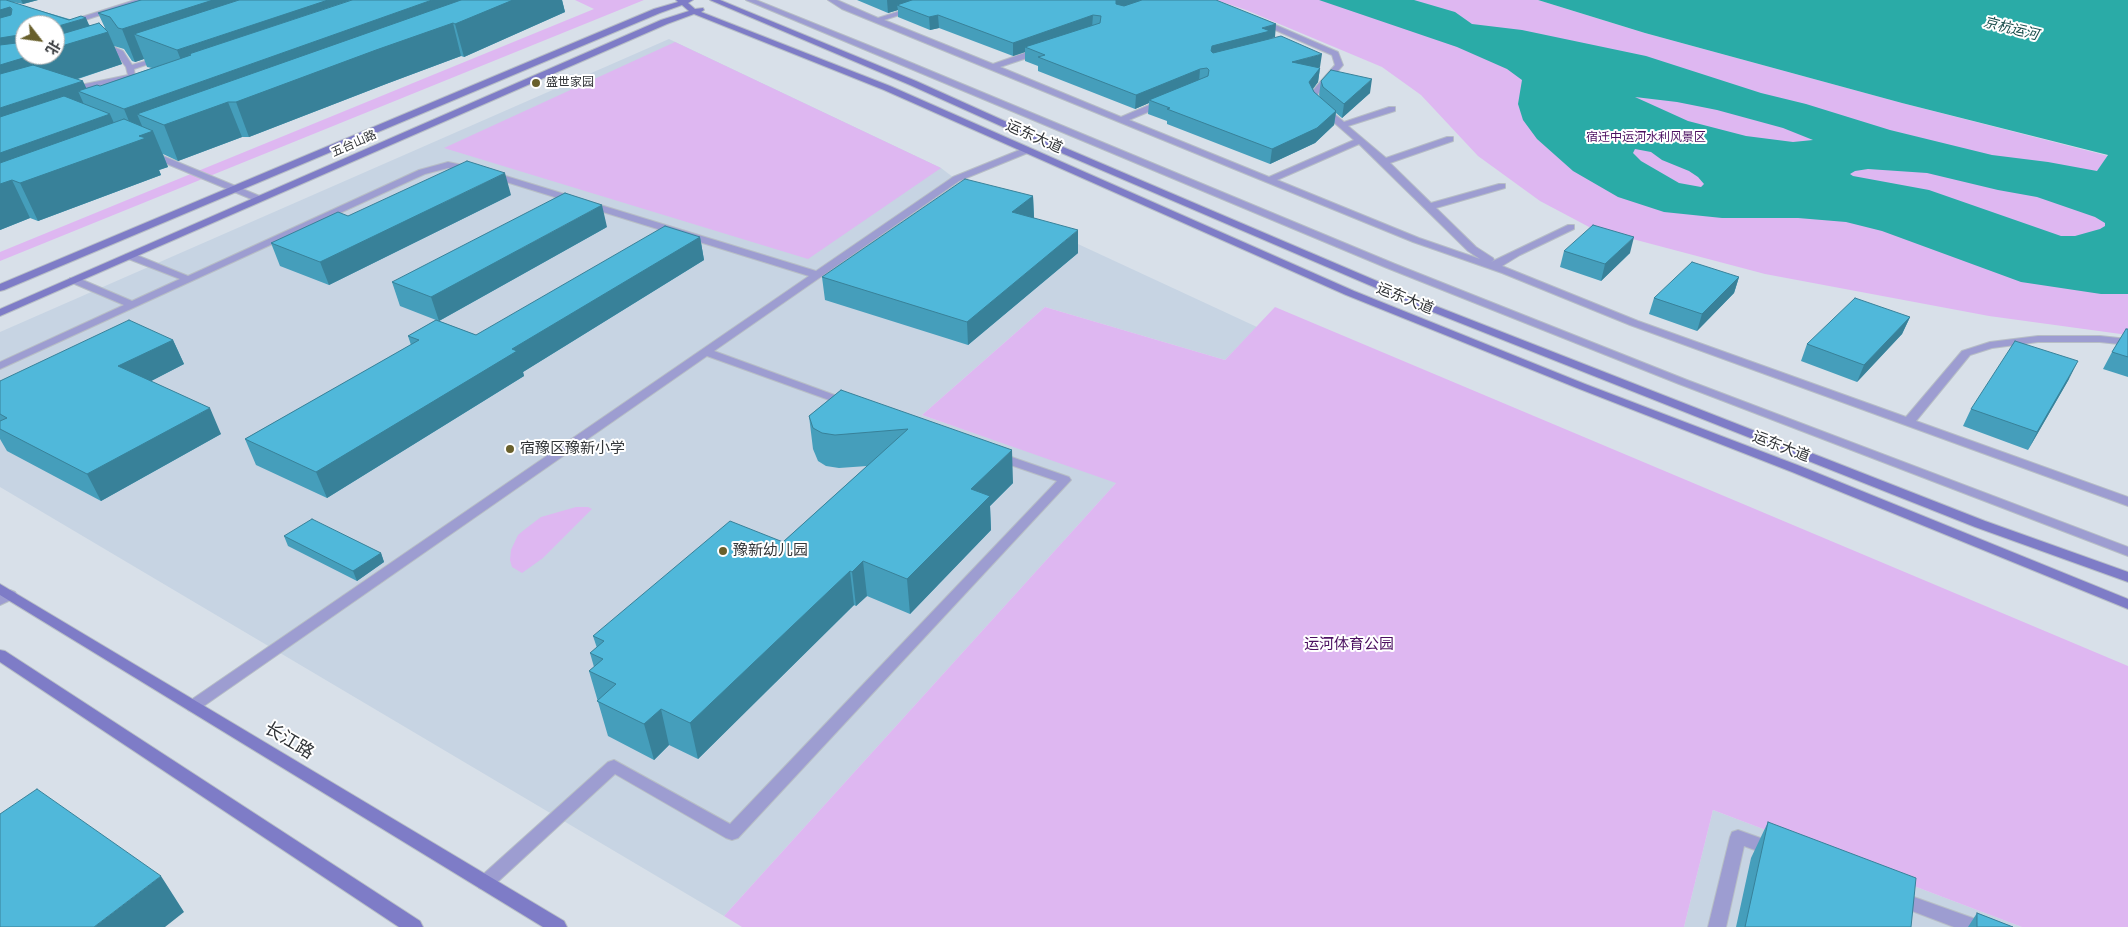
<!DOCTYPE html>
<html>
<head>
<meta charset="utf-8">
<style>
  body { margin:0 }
  #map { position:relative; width:2128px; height:927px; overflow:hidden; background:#d8e0e9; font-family:Karla,"Noto Sans SC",sans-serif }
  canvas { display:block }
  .north { position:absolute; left:15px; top:15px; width:50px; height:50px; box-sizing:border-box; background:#fff; border:1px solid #adaeaf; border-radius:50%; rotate:120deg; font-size:14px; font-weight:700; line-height:20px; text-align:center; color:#323538 }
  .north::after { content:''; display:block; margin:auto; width:18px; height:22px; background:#69602c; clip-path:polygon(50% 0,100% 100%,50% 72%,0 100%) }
</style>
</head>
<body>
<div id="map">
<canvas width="2128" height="927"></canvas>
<div class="north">北</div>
</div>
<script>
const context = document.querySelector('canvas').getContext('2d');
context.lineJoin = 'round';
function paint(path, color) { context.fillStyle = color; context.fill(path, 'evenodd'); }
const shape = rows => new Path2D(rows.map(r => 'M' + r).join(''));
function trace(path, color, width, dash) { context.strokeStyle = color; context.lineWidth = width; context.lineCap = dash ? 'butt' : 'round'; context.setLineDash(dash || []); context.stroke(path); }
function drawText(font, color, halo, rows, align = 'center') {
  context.font = font + ' Karla,"Noto Sans SC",sans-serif'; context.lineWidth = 4; context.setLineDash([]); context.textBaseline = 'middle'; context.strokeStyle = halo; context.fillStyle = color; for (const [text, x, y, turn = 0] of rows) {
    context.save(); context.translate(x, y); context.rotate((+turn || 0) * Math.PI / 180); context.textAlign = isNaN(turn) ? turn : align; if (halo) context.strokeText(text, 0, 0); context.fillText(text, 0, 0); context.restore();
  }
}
const built = shape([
  [669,39,941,168,983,200,1257,327,1225,360,1045,307,922,415,1117,482,724,916,0,487,0,332],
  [1713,810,2022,927,1684,927]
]);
const green = shape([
  [575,0,644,0,0,261,0,252,594,9],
  [1216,0,1538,0,1645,33,1902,103,2128,161,2128,335,1989,316,1765,274,1591,228,1540,201,1478,156,1421,95,1382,67,1246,10],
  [675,42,941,168,808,259,444,148],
  [1045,307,1225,360,1275,307,2128,666,2128,927,2022,927,1713,810,1684,927,742,927,724,916,1116,483,922,415],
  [576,507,588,507,592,509,543,558,522,573,512,567,510,560,511,550,518,535,524,530,541,517]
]);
const water = shape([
  [1319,0,1414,0,1455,12,1472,24,1522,30,1646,56,1761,93,1806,104,1890,130,1992,155,2048,162,2097,171,2108,155,1902,103,1645,33,1538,0,2128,0,2128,294,2101,294,2021,282,1882,231,1846,222,1798,218,1722,218,1664,212,1618,197,1573,171,1537,139,1523,120,1518,104,1522,80,1507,69,1457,47],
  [1635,97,1677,102,1717,110,1783,128,1813,140,1793,142,1746,136,1688,121],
  [1635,149,1651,152,1662,160,1689,171,1698,177,1704,184,1701,187,1679,183,1641,161,1633,153],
  [1868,169,1927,173,1998,190,2037,197,2095,217,2105,223,2105,226,2100,229,2075,236,2061,236,1929,190,1853,176,1850,174,1855,171]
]);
const lane = shape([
  [135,0,146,0,73,24,66,22,135,0],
  [746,0,756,0,895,56,1395,264,1687,380,2128,547,2128,556,1679,384,1387,268,746,0],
  [828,0,837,0,878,18,935,0,946,0,884,20,993,64,1036,49,1042,49,1042,53,1000,67,1121,117,1161,100,1167,100,1167,104,1129,120,1269,177,1354,140,1314,105,1309,95,1335,65,1332,55,1257,22,1264,20,1338,52,1343,65,1317,95,1320,102,1344,122,1389,107,1395,107,1395,111,1348,126,1386,158,1447,137,1453,137,1453,141,1390,163,1431,203,1499,184,1505,184,1505,188,1436,208,1476,247,1493,258,1494,260,1491,262,1568,225,1574,225,1574,229,1520,255,1502,266,1638,321,1906,417,1962,351,1990,342,2038,336,2100,336,2128,339,2128,345,2100,342,2038,342,1992,348,1970,355,1916,421,2128,497,2128,506,1630,325,1502,273,1413,242,842,9,828,0],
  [1359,144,1468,251,1480,259,1419,238,1277,180,1359,144],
  [99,43,105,43,123,51,132,65,162,56,166,58,134,69,135,78,66,92,66,88,128,75,126,67,117,55,99,47,99,43],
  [1027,147,1031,150,1030,152,959,181,714,351,851,401,853,403,851,405,843,405,707,356,198,710,193,712,188,710,185,706,188,702,809,276,490,177,490,173,496,173,816,271,953,177,1027,147],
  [151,151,262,197,264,199,259,202,256,201,148,156,148,152,151,151],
  [448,162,477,168,479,170,474,173,448,168,425,174,0,369,0,362,124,305,70,282,69,280,70,278,78,278,132,301,180,279,126,258,126,254,134,254,188,276,419,170,448,162],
  [997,452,1069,477,1071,480,738,838,732,840,726,838,615,774,491,888,485,890,479,888,476,883,479,878,608,762,614,760,730,824,1057,481,993,459,991,456,993,453,997,452],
  [10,590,15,592,17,595,15,598,0,605,0,594,10,590],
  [1738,830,1780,845,1783,850,1780,855,1774,857,1744,846,1726,927,1708,927,1730,837,1732,832,1738,830],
  [1897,891,1981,921,1984,927,1954,927,1891,903,1888,898,1891,893,1897,891]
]);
const secondary = shape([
  [676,0,693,0,688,3,695,9,703,8,704,10,701,12,890,86,1354,291,1585,384,1800,466,2128,599,2128,609,1792,472,1577,388,1346,295,884,90,694,14,667,24,0,316,0,309,661,20,689,11,682,5,660,13,4,290,0,291,0,284,654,9,678,2,676,0],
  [710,0,720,0,916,81,1049,141,1433,305,1985,521,2128,572,2128,582,1975,527,1425,309,1043,145,910,85,710,0],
  [0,584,564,921,567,927,543,927,0,595,0,584],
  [0,650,5,651,420,921,423,927,399,927,0,662,0,650]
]);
const wall = shape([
  [0,0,38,0,23,4,7,1,90,25,105,28,98,13,141,0,562,0,565,12,464,57,461,56,386,84,249,137,242,137,178,161,163,154,168,167,159,170,161,175,38,221,30,218,0,230],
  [114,46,124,49,132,61,135,62,144,59,147,67,152,68,100,86,86,88,78,79,122,64],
  [857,0,1216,0,1275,37,1269,39,1320,67,1319,68,1320,68,1318,82,1313,89,1314,92,1320,97,1319,95,1321,81,1370,93,1342,118,1336,113,1334,125,1315,143,1270,164,1167,124,1167,121,1148,114,1149,103,1135,109,1038,71,1038,66,1025,61,1025,52,1013,56,939,28,930,30,898,17,898,10,888,13],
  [511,195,329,285,280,266,271,243,348,216],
  [1033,196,1034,218,1078,253,968,345,825,300,822,277],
  [607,227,439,321,476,335,700,237,704,260,523,372,524,376,327,498,256,465,245,439,411,345,408,336,436,320,400,306,392,282],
  [1564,251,1630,253,1601,281,1560,267],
  [1739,277,1734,293,1697,331,1649,314,1654,298],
  [1910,317,1902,334,1857,382,1801,361,1807,344],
  [2128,329,2128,377,2103,369,2112,352],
  [173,340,184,364,151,381,221,434,101,501,7,451,0,439,0,381],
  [2069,379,2028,450,1963,426,1971,409],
  [841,390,1013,483,990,506,991,530,910,614,867,596,856,606,854,605,698,759,669,745,654,760,608,736,589,671,594,667,590,653,597,648,593,636,783,542,867,466,839,468,826,466,818,461,813,449,809,416],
  [284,536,381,553,384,562,357,581,288,546],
  [1768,822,1911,927,1736,927,1751,858],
  [1977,913,2013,927,1968,927]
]);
const shadedWall = shape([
  [0,0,10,7,22,35,25,34,25,55,55,55,55,27,86,18,94,36,108,32,122,64,0,104],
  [21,0,38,0,23,4],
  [178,0,318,0,134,34,144,59,135,62,122,29],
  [328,0,351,0,189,54,199,80,190,83,177,50],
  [432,0,562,0,565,12,464,57,455,24,453,23,461,56,386,84,249,137,236,102,228,102,242,137,178,161,164,125,137,114,145,133,153,131,168,167,159,170,161,175,38,221,20,183,12,180,30,218,0,230,0,153,110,114,124,146,137,141,124,109],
  [887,0,929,0,897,5,898,10,888,13],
  [1116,0,1156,0,1115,13],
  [938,15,939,28,930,30,929,17],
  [1093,15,1092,28,1025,47,1025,52,1013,56,1013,43],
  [1276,24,1275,37,1269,39,1269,45,1212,59,1211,51,1212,46,1262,28],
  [1322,54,1320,67,1291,76,1292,62],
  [1320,68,1318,82,1307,96,1309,82],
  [1200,69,1199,82,1149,100,1149,103,1135,109,1136,95],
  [1372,79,1370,93,1342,118,1344,104],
  [83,81,90,96,78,91,90,118,0,149,0,108],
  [1336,111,1334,125,1315,143,1270,164,1272,149],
  [505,173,511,195,329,285,320,262],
  [1033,196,1034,218,1012,212],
  [602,205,607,227,439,321,431,297],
  [1078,230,1078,253,968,345,967,322],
  [700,237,704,260,523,372,524,376,327,498,316,472,512,349],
  [1634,237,1630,253,1601,281,1605,264],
  [1739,277,1734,293,1697,331,1702,314],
  [1910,317,1902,334,1857,382,1864,365],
  [173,340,184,364,130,392,118,366],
  [2078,361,2069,379,2028,450,2037,432],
  [210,408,221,434,101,501,87,474],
  [1012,450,1013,483,990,506,991,530,910,614,907,579,971,489],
  [381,553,384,562,357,581,353,571],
  [863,561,867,596,856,606,852,572],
  [850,571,854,605,698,759,690,723],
  [661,709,669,745,654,760,644,724],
  [161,876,184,912,165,927,94,927]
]);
const building = shape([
  [0,0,6,0,69,20,81,16,86,18,55,27,55,25,25,25,25,34,0,38,0,18,11,15,12,9,10,7,0,10,0,0],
  [141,0,213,0,122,29,118,28,110,17,98,13,141,0],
  [239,0,328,0,177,50,134,34,239,0],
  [352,0,432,0,124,109,78,91,97,85,100,86,191,55,189,54,352,0],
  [461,0,513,0,455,24,453,23,376,50,236,102,228,102,164,125,137,114,461,0],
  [912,0,1117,0,1116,0,1116,4,1124,6,1142,0,1216,0,1276,24,1262,28,1270,31,1212,46,1211,51,1213,53,1281,36,1322,54,1292,62,1320,68,1309,82,1314,92,1336,111,1317,128,1272,149,1167,109,1170,108,1149,100,1208,76,1209,70,1207,68,1200,69,1136,95,1038,57,1045,55,1025,47,1100,23,1101,16,1093,15,1013,43,938,15,929,17,897,5,912,0],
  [99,23,108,32,55,48,55,36,99,23],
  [25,42,25,55,33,55,0,65,0,45,25,42],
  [33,65,83,81,0,108,0,74,33,65],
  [1331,70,1372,79,1344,104,1323,87,1321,81,1331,70],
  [64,96,110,114,0,153,0,117,64,96],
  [124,119,153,131,139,136,146,138,20,183,12,180,0,184,0,163,124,119],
  [467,161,505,173,320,262,271,243,338,212,348,216,467,161],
  [965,179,1033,196,1012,212,1078,230,967,322,822,277,965,179],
  [565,193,602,205,431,297,392,282,565,193],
  [1593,225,1634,237,1605,264,1564,251,1593,225],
  [665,226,700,237,512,349,517,351,316,472,245,439,419,340,408,336,436,320,476,335,665,226],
  [1692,262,1739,277,1702,314,1654,298,1692,262],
  [1855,298,1910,317,1864,365,1807,344,1855,298],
  [129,320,173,340,118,366,210,408,87,474,0,429,0,421,7,418,0,414,0,381,129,320],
  [2126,329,2128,329,2128,357,2112,352,2126,329],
  [2015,341,2078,361,2037,432,1971,409,2015,341],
  [841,390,1012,450,971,489,990,496,907,579,863,561,852,572,850,571,690,723,661,709,644,724,597,701,616,684,589,671,603,659,590,653,604,641,593,636,730,521,783,542,908,429,835,435,822,433,813,428,809,416,841,390],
  [312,519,381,553,353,571,284,536,312,519],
  [37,789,161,876,94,927,0,927,0,814,37,789],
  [1768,822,1916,878,1911,927,1745,927,1768,822],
  [1977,913,2013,927,1977,927,1977,913]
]);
const markers = [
  [536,83,5,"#69602c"],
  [510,449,5,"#69602c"],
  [723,551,5,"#69602c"]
];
const farPoinames = [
  ["盛世家园",546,83]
];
const farParknames = [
  ["宿迁中运河水利风景区",1646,138]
];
const farStreetnames = [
  ["五台山路",354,144,-24]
];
const farWaternames = [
  ["京杭运河",2011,29,14]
];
const streetNames = [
  ["运东大道",1034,137,24],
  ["运东大道",1405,299,22],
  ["运东大道",1781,447,21]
];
const poiNames = [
  ["宿豫区豫新小学",520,449],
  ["豫新幼儿园",733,551]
];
const parkNames = [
  ["运河体育公园",1349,645]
];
const nearStreetnames = [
  ["长江路",289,741,31]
];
paint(built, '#c7d4e3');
paint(green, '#deb7f1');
paint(water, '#2aaba7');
trace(lane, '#b7bec6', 2);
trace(secondary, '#b7bec6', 2);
paint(lane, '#9d9dd1');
paint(secondary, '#7e7cc7');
paint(wall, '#459ebb');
paint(shadedWall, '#388199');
paint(building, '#50b8da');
trace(building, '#388199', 1);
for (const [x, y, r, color] of markers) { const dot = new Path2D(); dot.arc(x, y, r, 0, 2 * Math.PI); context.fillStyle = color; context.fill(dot); trace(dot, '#fff', 2); }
drawText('12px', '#323538', '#fff', farPoinames, 'left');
drawText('12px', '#4b0f60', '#fff', farParknames);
drawText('12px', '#323538', '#fff', farStreetnames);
drawText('italic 14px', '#1a4e4c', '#fff', farWaternames);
drawText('15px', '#323538', '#fff', streetNames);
drawText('15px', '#323538', '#fff', poiNames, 'left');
drawText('15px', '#4b0f60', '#fff', parkNames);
drawText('18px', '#323538', '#fff', nearStreetnames);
</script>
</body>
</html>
